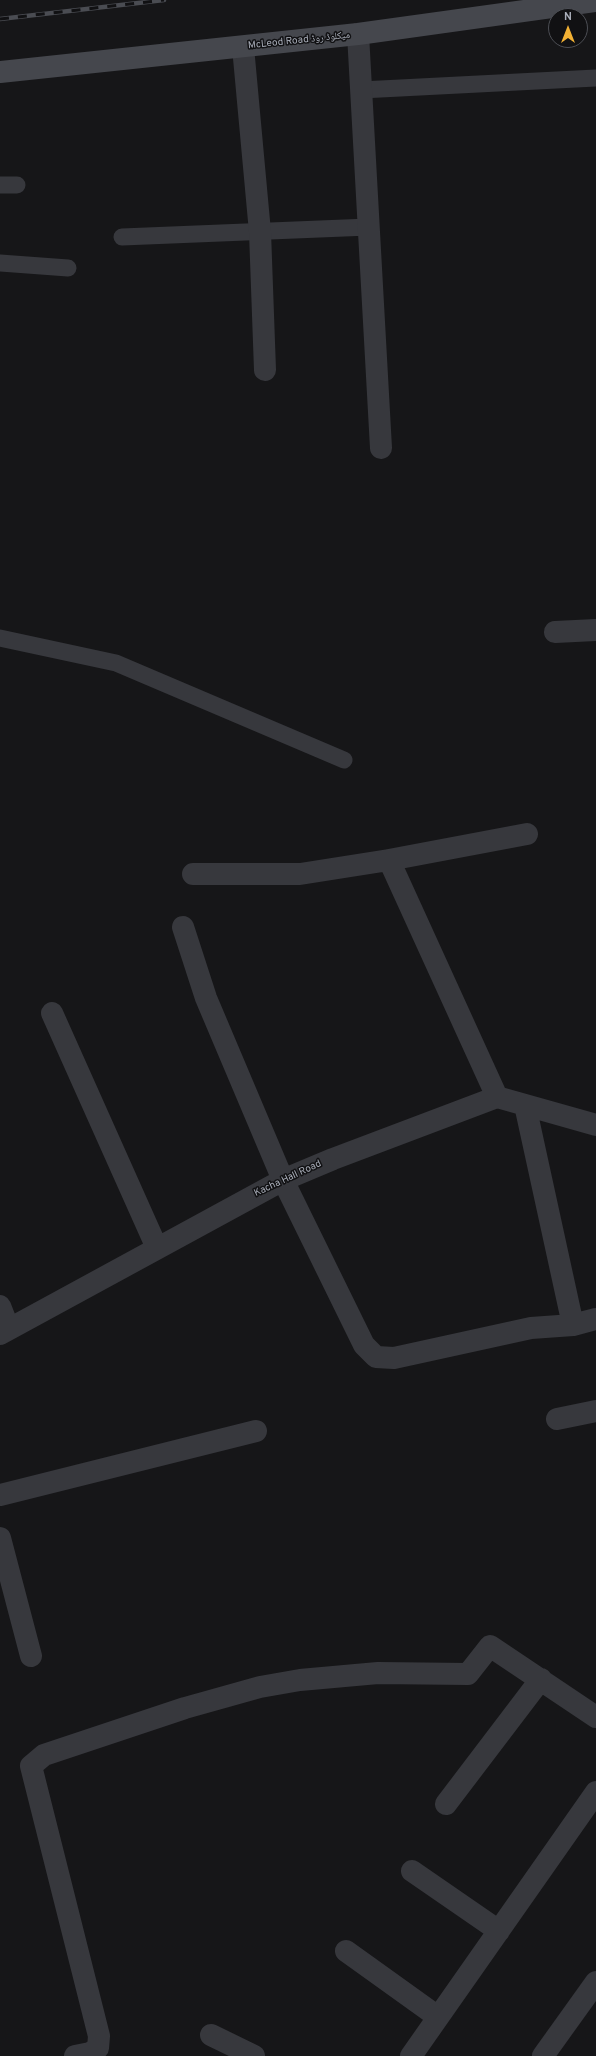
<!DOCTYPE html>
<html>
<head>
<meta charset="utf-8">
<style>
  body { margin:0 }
  #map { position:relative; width:596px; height:2056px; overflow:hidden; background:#161618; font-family:Overpass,sans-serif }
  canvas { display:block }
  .north { position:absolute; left:548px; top:8px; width:40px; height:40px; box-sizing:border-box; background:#111113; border:1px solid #4d4f55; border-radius:50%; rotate:0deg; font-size:11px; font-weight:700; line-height:16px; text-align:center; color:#a8adb8 }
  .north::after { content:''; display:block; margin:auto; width:14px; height:18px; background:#f2b134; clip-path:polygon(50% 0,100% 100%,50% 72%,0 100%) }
</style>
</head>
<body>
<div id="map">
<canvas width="596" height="2056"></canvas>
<div class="north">N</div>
</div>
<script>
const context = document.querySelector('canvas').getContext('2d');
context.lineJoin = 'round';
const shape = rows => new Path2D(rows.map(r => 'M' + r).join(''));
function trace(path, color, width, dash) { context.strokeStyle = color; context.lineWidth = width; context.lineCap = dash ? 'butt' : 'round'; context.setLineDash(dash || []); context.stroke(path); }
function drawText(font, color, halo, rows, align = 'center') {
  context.font = font + ' Overpass,"Noto Naskh Arabic",sans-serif'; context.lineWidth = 3; context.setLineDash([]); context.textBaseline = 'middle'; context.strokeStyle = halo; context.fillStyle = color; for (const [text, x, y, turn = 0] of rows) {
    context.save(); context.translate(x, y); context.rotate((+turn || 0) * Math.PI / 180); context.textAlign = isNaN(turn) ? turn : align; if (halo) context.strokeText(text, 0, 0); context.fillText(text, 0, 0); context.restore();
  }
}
const service = shape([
  [361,90,596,78],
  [0,185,17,185],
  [122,237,369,227],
  [0,263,68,268],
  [0,638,116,663,344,760]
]);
const minor = shape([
  [358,34,381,448],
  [243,47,260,232,265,370],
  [555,632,596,630],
  [389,860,497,1097],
  [193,874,300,874,389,860,527,834],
  [183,927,206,998,283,1180,364,1345,376,1357,394,1358,531,1328,573,1325,596,1319],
  [52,1013,157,1248],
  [525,1105,573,1325],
  [0,1306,9,1329],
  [0,1334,283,1180,333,1159,497,1097,596,1125],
  [557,1419,596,1411],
  [0,1495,256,1431],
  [0,1538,31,1656],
  [446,1804,541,1679],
  [412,1871,499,1931],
  [346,1951,438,2017],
  [211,2035,254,2056],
  [75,2056,90,2053,98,2048,99,2036,31,1766,44,1755,185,1708,260,1687,300,1680,378,1673,468,1674,490,1646,596,1717],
  [411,2056,596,1792]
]);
const tertiary = shape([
  [543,2056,596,1982]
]);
const secondary = shape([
  [0,72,358,34,596,1]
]);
const rail = shape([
  [0,19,164,0]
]);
const streetNames = [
  ["McLeod Road میکلوڈ روڈ",299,41,-6],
  ["Kacha Hall Road",288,1179,-25]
];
trace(service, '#37383d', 17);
trace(minor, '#37383d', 22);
trace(tertiary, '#37383d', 22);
trace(secondary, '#45474d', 22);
trace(rail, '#4a4c52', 4.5);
trace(rail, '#111113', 3, [9]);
drawText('10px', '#a8adb8', '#111113', streetNames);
</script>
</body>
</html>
